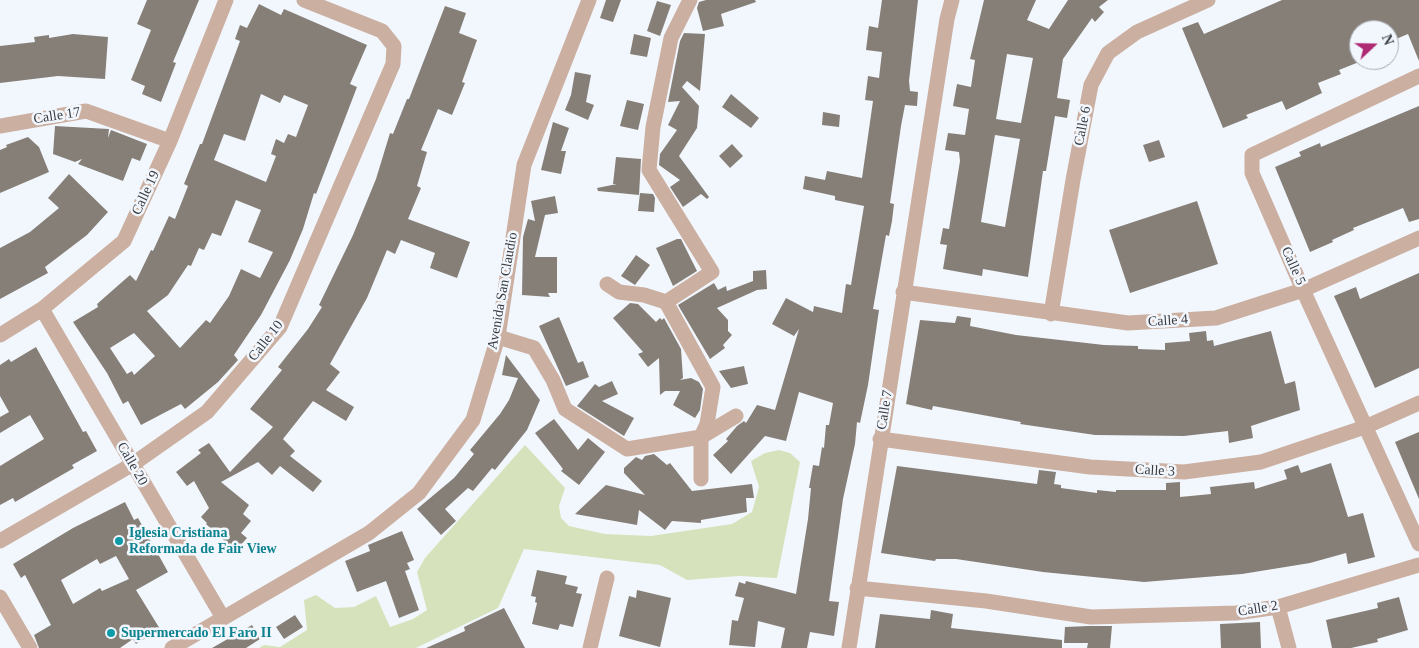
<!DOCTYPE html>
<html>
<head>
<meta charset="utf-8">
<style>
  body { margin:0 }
  #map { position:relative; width:1419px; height:648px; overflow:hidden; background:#f2f7fe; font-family:Georgia,serif }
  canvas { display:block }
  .north { position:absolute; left:1349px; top:20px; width:50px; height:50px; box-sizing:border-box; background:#f2f7fe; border:1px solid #a8abb1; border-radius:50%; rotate:69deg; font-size:14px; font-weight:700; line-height:20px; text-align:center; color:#383a3e }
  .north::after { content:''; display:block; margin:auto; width:18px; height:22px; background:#ae2b74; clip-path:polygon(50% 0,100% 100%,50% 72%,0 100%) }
</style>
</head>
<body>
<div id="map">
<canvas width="1419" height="648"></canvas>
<div class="north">N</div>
</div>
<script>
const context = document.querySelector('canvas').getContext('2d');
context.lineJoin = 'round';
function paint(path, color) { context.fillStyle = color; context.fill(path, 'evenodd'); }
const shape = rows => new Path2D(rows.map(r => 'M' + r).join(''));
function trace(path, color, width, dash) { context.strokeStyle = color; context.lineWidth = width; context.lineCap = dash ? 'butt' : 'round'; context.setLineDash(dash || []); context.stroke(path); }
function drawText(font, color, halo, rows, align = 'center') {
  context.font = font + ' Georgia,serif'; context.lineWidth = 5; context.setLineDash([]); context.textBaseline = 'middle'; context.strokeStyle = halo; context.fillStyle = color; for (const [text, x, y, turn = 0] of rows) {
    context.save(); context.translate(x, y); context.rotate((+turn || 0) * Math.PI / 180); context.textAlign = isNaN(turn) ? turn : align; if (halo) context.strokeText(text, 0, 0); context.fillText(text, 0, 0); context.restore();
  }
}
const green = shape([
  [525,445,565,488,559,506,561,518,569,526,605,534,651,536,732,524,752,512,759,487,751,461,765,453,779,450,790,453,800,462,777,578,739,576,687,580,660,565,524,549,498,608,416,648,259,648,264,645,280,647,307,630,304,600,316,595,335,608,354,607,376,596,390,627,413,619,427,610,417,572,425,558]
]);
const building = shape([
  [147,0,199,0,173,62,176,63,161,102,142,94,145,86,131,80,151,30,137,24],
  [606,0,621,0,613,22,600,18],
  [706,0,755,0,756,2,721,14,724,26,703,31,697,8,699,2],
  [882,0,918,0,909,81,910,91,918,92,917,106,905,105,901,126,890,203,894,204,892,221,889,236,886,235,873,309,879,310,868,385,860,423,857,422,855,444,843,499,829,601,839,602,834,636,810,632,807,648,781,648,785,628,758,621,755,647,729,645,732,620,738,621,744,598,735,596,739,582,745,584,746,581,796,594,808,519,811,488,809,488,813,465,819,466,822,447,824,448,826,425,829,425,833,403,799,392,786,441,765,436,731,474,713,455,728,441,726,439,737,426,744,421,746,423,757,405,775,410,799,329,794,336,772,324,786,298,813,312,814,306,842,313,846,284,851,285,864,206,835,200,835,196,803,189,805,176,825,180,827,171,862,178,873,101,865,100,868,76,879,78,882,52,866,50,869,26,878,28],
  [984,0,1036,0,1027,20,1049,29,1068,0,1108,0,1099,7,1104,12,1095,22,1092,18,1063,59,1057,98,1070,100,1067,118,1055,116,1046,171,1043,171,1028,277,983,269,982,276,943,269,947,245,940,244,943,228,949,229,960,161,959,152,945,150,948,133,965,135,969,109,953,106,957,84,971,87,975,60,970,59],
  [1007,54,1033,58,1021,123,996,119],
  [995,135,1020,139,1005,227,981,222],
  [1282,0,1419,0,1419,61,1408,34,1389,42,1389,30,1359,30,1359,62,1339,70,1341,74,1318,83,1322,93,1286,110,1282,101,1246,115,1248,118,1223,128,1182,28,1198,22,1204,34],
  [657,1,671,5,660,36,647,31],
  [259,4,281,15,284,9,367,45,350,84,357,87,316,194,314,193,303,229,290,260,261,315,234,355,238,360,218,382,185,409,181,404,141,425,128,401,123,404,107,373,73,322,98,307,97,304,130,275,136,281,151,250,153,251,169,216,175,219,188,186,184,184,200,144,202,144,240,41,235,39,240,25,247,28],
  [261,94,280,103,284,95,308,105,296,137,288,134,284,143,276,139,271,154,276,156,266,182,214,160,224,134,245,141],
  [236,200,261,210,248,242,273,252,260,278,241,269,229,296,210,323,206,320,180,348,147,311,168,295,188,265,191,266,199,248,204,250,212,233,221,236],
  [134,333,155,356,134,375,132,371,127,374,110,348],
  [445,6,466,13,459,33,477,40,462,82,465,83,452,115,438,109,421,150,427,152,417,186,421,188,408,219,470,242,457,278,430,268,435,253,401,240,395,254,387,250,367,298,330,364,340,372,326,390,354,407,346,421,313,401,283,439,295,451,290,456,322,481,313,492,280,466,272,475,258,462,221,482,249,505,243,514,251,521,241,533,247,538,237,549,231,545,230,546,206,524,207,523,201,517,209,508,194,481,187,486,176,472,201,453,198,450,209,443,230,472,273,427,250,409,282,370,278,367,308,329,322,307,319,305,353,235,376,179,390,133,393,134,407,99,409,99],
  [684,33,705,34,700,91,687,81,682,87,699,106,697,128,679,156,709,197,707,199,701,194,683,207,670,187,680,180,659,165,660,154,677,130,668,125,680,101,668,102,680,41],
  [73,34,108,37,105,79,58,76,0,83,0,46,35,42,34,37,49,35,49,38],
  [634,34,651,38,647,57,630,54],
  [575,72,591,75,586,102,594,105,588,120,565,110,571,95],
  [731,94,759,118,751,128,722,107],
  [627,100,644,104,638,130,620,126],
  [1419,106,1419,219,1409,222,1403,208,1353,228,1354,230,1332,240,1333,242,1310,252,1275,167,1301,156,1299,152,1320,143,1321,147],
  [823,112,840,115,839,127,822,125],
  [553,122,569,128,561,151,566,151,561,174,541,170],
  [55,126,109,129,108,138,111,130,147,144,140,161,132,158,123,181,78,164,82,159,75,162,53,154],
  [28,137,39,147,49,172,0,193,0,150,7,147,6,145],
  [1159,140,1165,157,1149,162,1143,145],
  [732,144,743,156,730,168,719,156],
  [616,157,641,159,639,195,598,191,597,188,617,184,613,184],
  [69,174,108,212,87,235,45,267,48,273,0,299,0,248,30,232,59,208,48,198],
  [640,193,653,194,655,198,654,212,638,211],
  [555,196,558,213,545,215,535,257,557,257,557,293,548,293,550,297,522,295,523,237,528,219,535,221,531,201],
  [1197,201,1218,264,1130,293,1109,230],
  [677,239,681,239,697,271,673,286,656,248],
  [636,255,650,265,635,285,621,276],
  [766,270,767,289,757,290,717,308,728,320,728,331,732,335,723,345,725,348,710,359,678,305,714,283,718,290,726,286,727,291,753,281,753,271],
  [1419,273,1419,368,1375,388,1334,296,1356,287,1360,299],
  [630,303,638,304,656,322,660,318,662,320,664,318,681,349,683,378,680,380,691,378,699,382,703,389,700,410,695,418,673,405,680,391,665,391,660,395,659,358,648,367,638,354,643,352,613,318],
  [957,316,971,318,970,326,1016,335,1104,345,1138,346,1138,349,1165,350,1165,343,1190,341,1189,333,1206,331,1207,341,1213,340,1214,346,1271,331,1285,384,1295,381,1300,410,1251,426,1253,438,1229,443,1228,431,1184,436,1095,435,1020,424,1021,422,933,406,932,410,906,404,920,320,955,323],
  [559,317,578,363,583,361,589,377,566,386,539,326],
  [36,347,83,432,86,431,97,451,72,465,74,468,15,502,13,498,0,505,0,466,44,439,30,415,0,433,0,417,9,412,0,396,0,365,9,359,11,362],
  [506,355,540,400,527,430,495,470,492,468,473,491,468,488,445,509,456,521,441,535,417,509,454,478,474,454,470,450,500,414,509,400,518,378,502,375],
  [744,366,748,384,731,388,719,371],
  [612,381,618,394,602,401,634,418,624,436,577,406,595,384,599,387],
  [554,419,578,450,588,438,605,452,579,485,561,471,563,469,535,433],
  [1419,432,1419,499,1395,442],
  [654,454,667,465,670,463,692,491,752,484,754,498,746,498,747,512,701,520,701,523,672,521,665,530,639,510,637,525,575,514,606,485,645,495,624,473,624,468,636,457,642,460,645,456],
  [1331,463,1348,517,1363,513,1375,557,1348,564,1346,553,1310,563,1242,574,1144,582,1043,572,956,559,936,559,935,561,881,553,897,466,1037,484,1039,470,1056,472,1054,484,1061,485,1061,488,1097,493,1097,490,1116,492,1116,490,1166,490,1166,483,1180,482,1180,497,1211,494,1210,487,1254,482,1255,489,1287,479,1284,470,1298,465,1301,473],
  [125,502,134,520,138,518,168,572,136,590,160,629,136,644,133,639,120,648,39,648,34,635,51,625,25,575,21,578,13,564,73,528],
  [116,556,129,579,102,591,100,588,73,604,61,580,97,559,100,564],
  [402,531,414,560,407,563,410,569,405,571,419,610,399,618,386,581,357,592,345,561,370,551,368,545],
  [537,570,567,576,565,584,578,587,576,593,582,594,573,627,560,624,558,630,532,624,537,603,535,602,536,597,531,596],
  [637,590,671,598,660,647,619,636,629,596,636,598],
  [1399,597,1408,630,1377,639,1378,642,1351,648,1332,648,1326,620,1378,608,1377,603],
  [504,608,525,648,426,648,465,631,464,627],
  [931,610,953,614,951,628,1062,640,1062,648,875,648,880,614,930,619],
  [295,615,303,627,284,639,276,627],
  [1260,622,1261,648,1221,648,1220,624],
  [252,625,260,639,246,648,212,648],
  [1089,626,1112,626,1110,648,1087,648,1088,643,1064,643,1065,627]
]);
const minor = shape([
  [1419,76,1252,155,1252,173,1303,290,1419,544],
  [0,126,86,111,170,141],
  [607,284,619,292,644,295,666,302,713,387,707,424,701,437,701,479],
  [903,292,1128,323,1216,318,1303,290,1419,238],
  [666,302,712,272,649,170,653,127,671,38,690,0],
  [42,309,223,618],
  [1051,314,1073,180,1091,85,1108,53,1137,32,1208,0],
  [0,335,42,309,124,241,170,141,226,0],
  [498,337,534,348,553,380,565,409,627,449,701,437,736,416],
  [880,439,1090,467,1184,472,1261,462,1365,427,1419,403],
  [0,541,133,464,207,412,280,327,393,64,394,46,382,31,304,0],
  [857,588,986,601,1091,617,1236,613,1278,607,1419,565],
  [0,597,30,648],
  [1278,607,1289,648],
  [172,648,369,533,419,493,473,420,498,337,524,165,589,0],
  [590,648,607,578],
  [849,648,947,19,952,0]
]);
const markers = [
  [119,541,5,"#0f9aa8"],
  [111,633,5,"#0f9aa8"]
];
const streetNames = [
  ["Calle 17",57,116,-9],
  ["Calle 6",1083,126,-79],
  ["Calle 19",146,193,-65],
  ["Calle 5",1293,266,66],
  ["Avenida San Claudio",503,291,-80],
  ["Calle 4",1168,321,-4],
  ["Calle 10",266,341,-52],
  ["Calle 7",885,410,-81],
  ["Calle 20",132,464,60],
  ["Calle 3",1155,471,3],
  ["Calle 2",1258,609,-9]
];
const cultureNames = [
  ["Iglesia Cristiana",129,533],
  ["Reformada de Fair View",129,549],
  ["Supermercado El Faro II",121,633]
];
paint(green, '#d5e2bb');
paint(building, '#867f78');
trace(minor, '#cbafa1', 15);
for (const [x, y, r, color] of markers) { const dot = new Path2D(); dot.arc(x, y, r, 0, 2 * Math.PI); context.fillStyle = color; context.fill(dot); trace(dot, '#f2f7fe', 2); }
drawText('14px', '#383a3e', '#f2f7fe', streetNames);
drawText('bold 14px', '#0d838f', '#f2f7fe', cultureNames, 'left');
</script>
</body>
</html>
